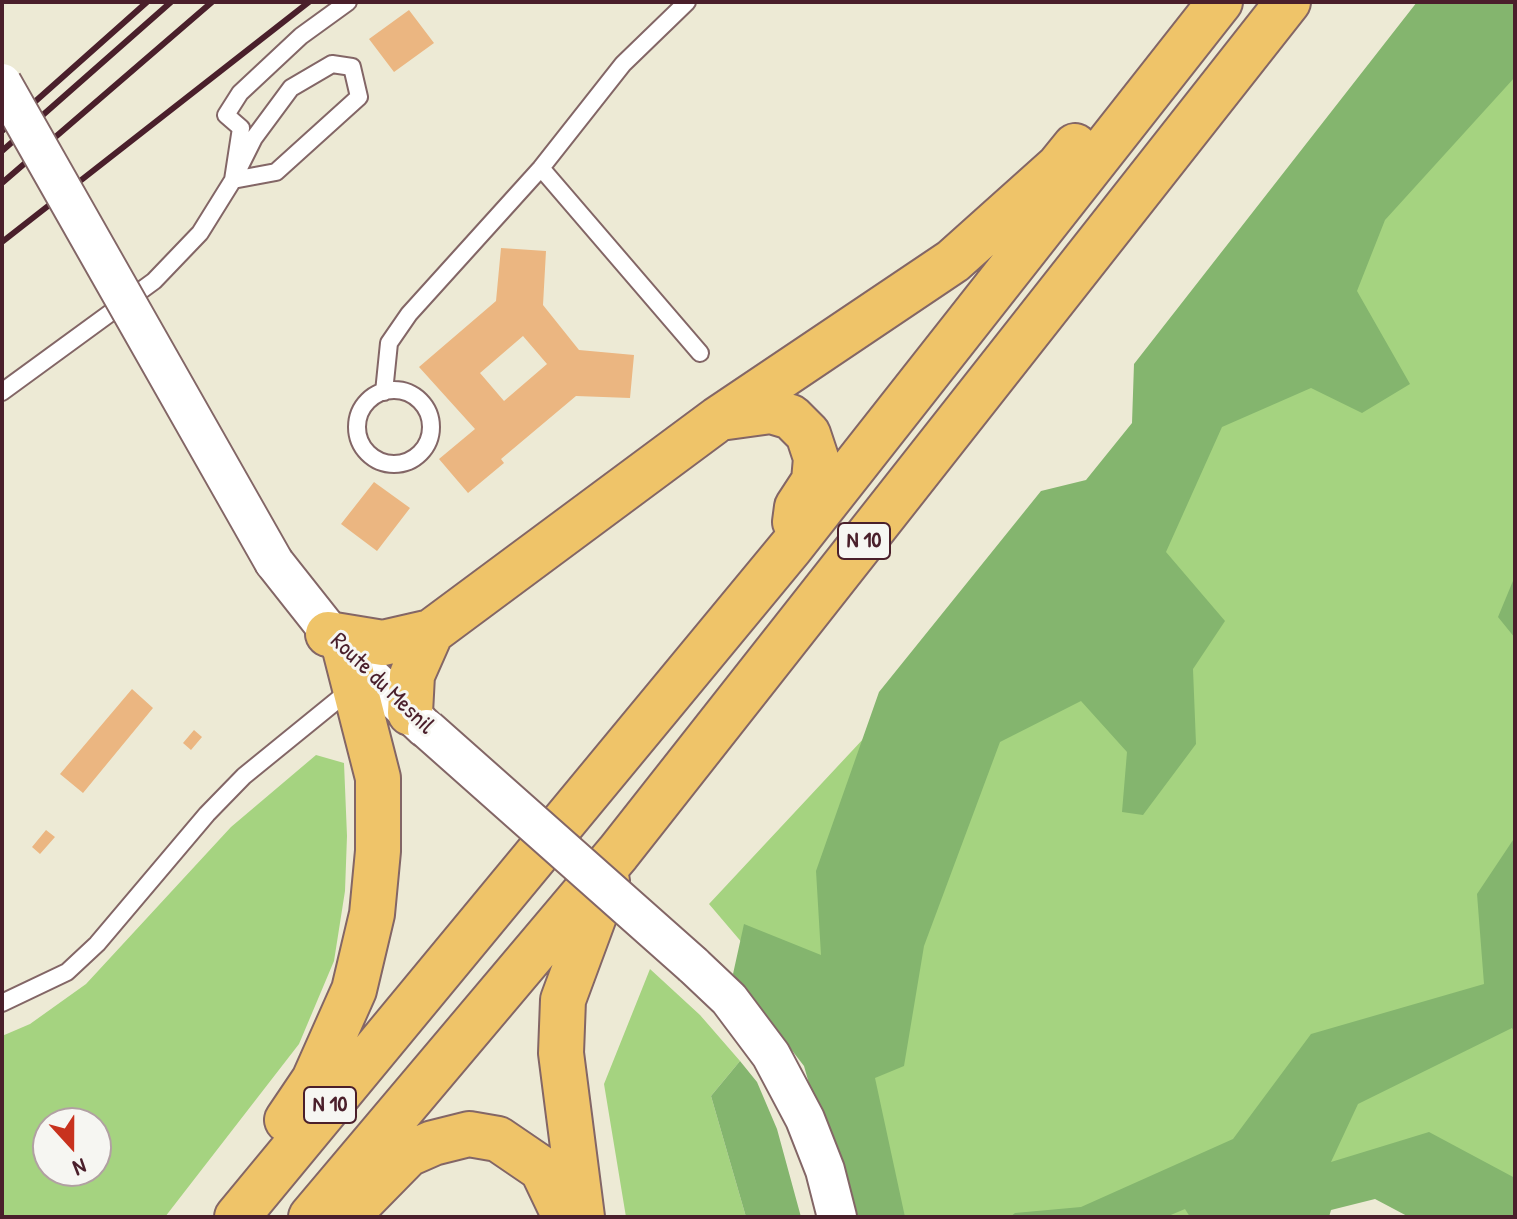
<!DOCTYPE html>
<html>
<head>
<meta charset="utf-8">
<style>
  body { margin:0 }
  #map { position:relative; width:1517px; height:1219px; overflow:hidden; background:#edead5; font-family:"Patrick Hand",sans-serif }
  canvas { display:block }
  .frame { position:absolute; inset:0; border:4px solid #4a1f2b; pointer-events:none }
  .north { position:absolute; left:32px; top:1107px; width:80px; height:80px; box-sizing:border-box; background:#f6f6f2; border:2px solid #b1a0a2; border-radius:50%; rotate:159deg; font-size:22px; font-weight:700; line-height:32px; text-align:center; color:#4a1f2b }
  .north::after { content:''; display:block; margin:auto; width:28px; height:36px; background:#c8321e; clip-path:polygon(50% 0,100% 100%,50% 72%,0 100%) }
</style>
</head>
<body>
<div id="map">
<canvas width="1517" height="1219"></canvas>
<div class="frame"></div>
<div class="north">N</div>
</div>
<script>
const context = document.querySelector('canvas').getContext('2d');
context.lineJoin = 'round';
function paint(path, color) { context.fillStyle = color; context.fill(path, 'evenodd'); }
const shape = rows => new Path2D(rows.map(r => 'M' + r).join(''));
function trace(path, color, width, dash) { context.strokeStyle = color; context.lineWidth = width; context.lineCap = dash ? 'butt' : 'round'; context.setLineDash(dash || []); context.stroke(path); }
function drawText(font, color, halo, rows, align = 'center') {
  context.font = font + ' "Patrick Hand",sans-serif'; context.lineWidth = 6; context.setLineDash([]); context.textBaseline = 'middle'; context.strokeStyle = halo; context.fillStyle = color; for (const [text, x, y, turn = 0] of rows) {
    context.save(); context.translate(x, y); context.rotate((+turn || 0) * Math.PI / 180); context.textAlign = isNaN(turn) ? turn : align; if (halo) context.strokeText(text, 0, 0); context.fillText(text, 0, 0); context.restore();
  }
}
const green = shape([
  [1515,2,1515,1217,1419,1152,1245,1217,859,1217,801,1012,709,904,1134,449],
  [316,755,344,763,347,836,345,891,334,961,299,1044,165,1217,2,1217,2,1036,30,1024,86,984,231,827],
  [48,1123,96,1123,96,1171,48,1171],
  [650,969,700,1015,740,1061,711,1096,746,1217,626,1217,604,1084]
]);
const forest = shape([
  [1417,2,1515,2,1515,77,1385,220,1357,291,1410,384,1362,413,1311,388,1222,427,1166,552,1225,621,1193,669,1196,744,1143,815,1122,812,1127,752,1081,701,1000,742,924,946,904,1066,875,1078,905,1217,847,1217,804,1066,733,974,744,924,821,955,816,871,879,692,1041,491,1086,480,1132,423,1134,364],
  [1515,576,1515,638,1498,617],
  [1515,837,1515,1034,1512,1028,1358,1104,1331,1162,1429,1132,1515,1178,1515,1217,1409,1217,1375,1199,1331,1210,1329,1217,1190,1217,1185,1209,1166,1217,1010,1217,1015,1213,1081,1207,1233,1139,1311,1034,1484,984,1477,894],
  [740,1061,757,1082,777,1129,801,1217,746,1217,711,1096]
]);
const building = shape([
  [409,10,434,43,394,72,369,39],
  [501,248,546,251,543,305,579,350,634,355,630,398,576,396,501,459,504,463,468,493,439,459,475,429,419,367,496,301],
  [523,336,547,364,504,401,480,373],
  [374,482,410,508,377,551,341,524],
  [132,689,153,708,83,793,60,774],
  [194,730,202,737,191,750,183,743],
  [46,830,55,837,40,854,32,847]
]);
const service = shape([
  [332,64,352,67,359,97,276,172,233,180,254,138,291,88,332,64],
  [541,168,700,353],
  '357 427a37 37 0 1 1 74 0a37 37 0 1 1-74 0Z',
  [2,392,154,281,200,233,233,180,241,128,226,115,240,93,301,36,348,2],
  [384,392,389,343,409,314,541,168,623,64,687,2],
  [2,1003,67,972,97,944,207,814,244,776,351,689]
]);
const tertiary = shape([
  [274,562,346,653,425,728],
  [693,965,729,999,771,1055,805,1119,825,1170,837,1217]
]);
const primary = shape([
  [720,418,771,411,791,417,808,434,816,458,814,481,797,507,795,522],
  [328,634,383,643,431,632,718,419,953,261,1058,167,1075,146],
  [410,713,412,675,431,632],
  [287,1120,314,1080,354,990,372,914,378,851,378,778,346,653],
  [354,1209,408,1154,433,1143,469,1134,498,1139,542,1169,565,1217],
  [237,1217,791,547,1220,2],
  [311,1217,618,853,1288,2],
  [582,1217,561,1053,563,1000,607,881]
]);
const rail = shape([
  [2,131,147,2],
  [2,151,171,2],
  [2,183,212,2],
  [2,242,309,2]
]);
const tertiaryBridge = shape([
  [2,83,274,562],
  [427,729,693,965]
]);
const shields = [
  [864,541,52],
  [330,1105,52]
];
const shieldNames = [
  ["N 10",864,541],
  ["N 10",330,1105]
];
const streetNames = [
  ["Route du Mesnil",382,684,44]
];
paint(green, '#a5d380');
paint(forest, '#84b56e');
paint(building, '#ebb681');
trace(service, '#836666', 20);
trace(tertiary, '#836666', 42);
trace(primary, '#836666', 48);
trace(service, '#fff', 16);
trace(tertiary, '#fff', 38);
trace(primary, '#efc469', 44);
trace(rail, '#4a1f2b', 6);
trace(tertiaryBridge, '#836666', 42, []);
trace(tertiaryBridge, '#fff', 38);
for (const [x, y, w] of shields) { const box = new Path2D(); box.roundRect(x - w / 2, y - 18, w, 36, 6); context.fillStyle = '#f6f6f2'; context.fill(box); trace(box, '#4a1f2b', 2); }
drawText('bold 22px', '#4a1f2b', null, shieldNames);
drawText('24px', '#4a1f2b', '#f6f6f2', streetNames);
</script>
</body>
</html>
